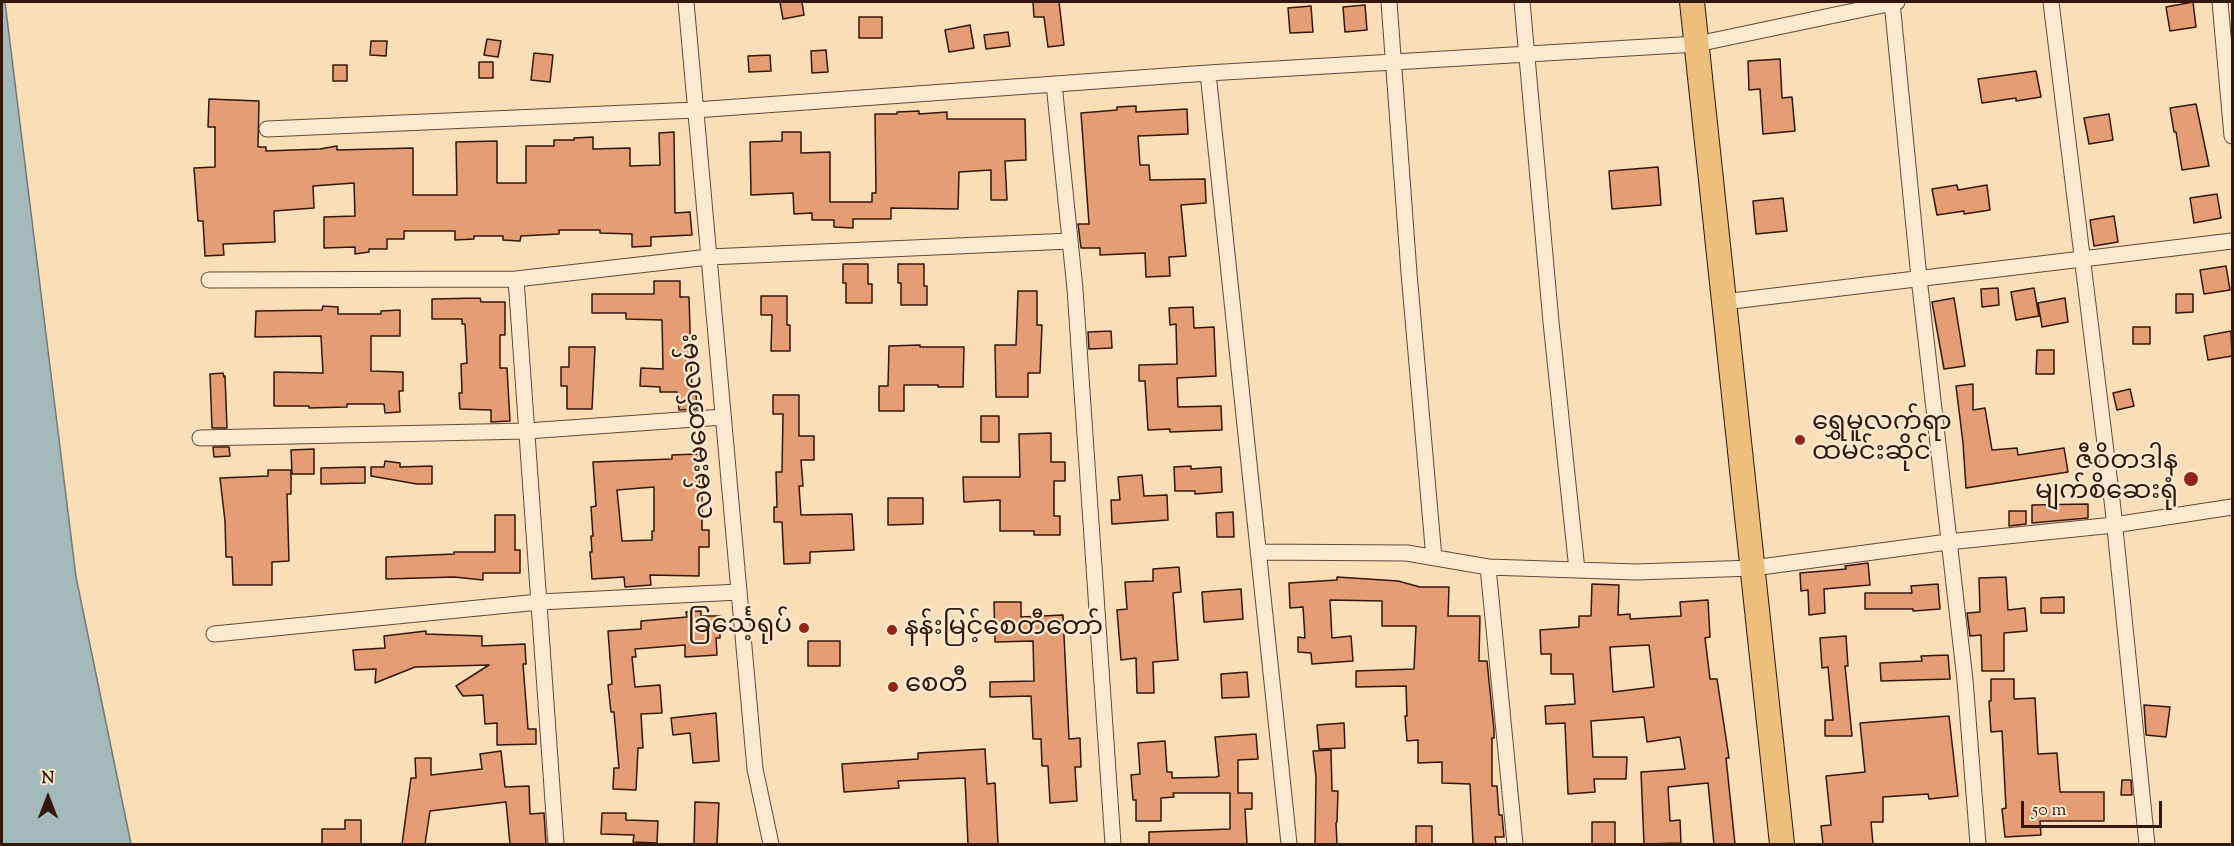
<!DOCTYPE html>
<html>
<head>
<meta charset="utf-8">
<style>
  body { margin:0 }
  #map { position:relative; width:2234px; height:846px; overflow:hidden; background:#f9deb8; font-family:"Sorts Mill Goudy",serif }
  canvas { display:block }
  .frame { position:absolute; inset:0; border:3px solid #34160a; pointer-events:none }
  .north { position:absolute; left:18px; top:768px; width:60px; height:60px; -webkit-text-stroke:4px #fbead1; paint-order:stroke; rotate:0deg; font-size:16px; font-weight:700; line-height:24px; text-align:center; color:#34160a }
  .north::after { content:''; display:block; margin:auto; width:21px; height:27px; background:#34160a; clip-path:polygon(50% 0,100% 100%,50% 72%,0 100%) }
  .scale { position:absolute; left:2021px; top:801px; width:141px; height:27px; box-sizing:border-box; border:3px solid #34160a; border-top:0; padding-left:8px; font-size:18px; line-height:21px; white-space:nowrap; color:#34160a; -webkit-text-stroke:4px #fbead1; paint-order:stroke }
</style>
</head>
<body>
<div id="map">
<canvas width="2234" height="846"></canvas>
<div class="frame"></div>
<div class="north">N</div>
<div class="scale">50 m</div>
</div>
<script>
const context = document.querySelector('canvas').getContext('2d');
context.lineJoin = 'round';
function paint(path, color) { context.fillStyle = color; context.fill(path, 'evenodd'); }
const shape = rows => new Path2D(rows.map(r => 'M' + r).join(''));
function trace(path, color, width, dash) { context.strokeStyle = color; context.lineWidth = width; context.lineCap = dash ? 'butt' : 'round'; context.setLineDash(dash || []); context.stroke(path); }
function drawText(font, color, halo, rows, align = 'center') {
  context.font = font + ' "Sorts Mill Goudy","Noto Sans Myanmar",serif'; context.lineWidth = 4.5; context.setLineDash([]); context.textBaseline = 'middle'; context.strokeStyle = halo; context.fillStyle = color; for (const [text, x, y, turn = 0] of rows) {
    context.save(); context.translate(x, y); context.rotate((+turn || 0) * Math.PI / 180); context.textAlign = isNaN(turn) ? turn : align; if (halo) context.strokeText(text, 0, 0); context.fillText(text, 0, 0); context.restore();
  }
}
const water = shape([
  [2,2,5,2,76,577,131,844,2,844,2,2]
]);
const building = shape([
  [780,2,802,2,804,15,783,19,780,2],
  [1033,2,1059,2,1064,45,1048,47,1044,17,1034,17,1033,2],
  [2193,2,2196,27,2170,31,2166,7,2193,2],
  [1365,5,1367,30,1345,32,1343,7,1365,5],
  [1311,6,1313,32,1290,33,1288,8,1311,6],
  [859,17,882,17,882,38,859,38,859,17],
  [970,25,974,48,949,52,945,30,970,25],
  [1008,32,1010,46,986,49,984,35,1008,32],
  [487,39,501,41,498,57,484,55,487,39],
  [371,41,387,41,386,56,370,55,371,41],
  [826,50,828,72,812,73,811,51,826,50],
  [534,53,553,55,550,82,531,80,534,53],
  [770,55,771,71,749,72,748,56,770,55],
  [1780,59,1782,98,1792,97,1795,131,1763,134,1760,89,1749,90,1748,61,1780,59],
  [479,62,493,62,493,78,479,78,479,62],
  [333,65,347,65,347,81,333,81,333,65],
  [2036,71,2041,97,2016,101,2016,98,1982,103,1978,79,2036,71],
  [209,99,259,101,258,147,266,147,266,151,320,149,337,146,337,150,413,148,413,195,457,195,456,142,497,141,497,183,526,183,526,146,554,146,554,140,574,140,574,138,593,137,593,149,630,148,630,166,660,165,659,133,674,132,675,213,690,212,692,235,651,237,651,246,632,247,632,234,600,233,600,230,559,230,559,234,521,236,520,241,503,240,503,236,474,236,474,239,455,240,455,231,404,231,404,239,387,239,387,249,369,249,369,252,355,254,355,247,324,248,324,217,355,216,354,183,313,186,314,208,274,211,275,242,223,244,224,255,205,256,203,221,198,221,194,168,215,167,215,127,208,127,209,99],
  [2196,104,2209,166,2182,170,2176,132,2174,132,2170,108,2196,104],
  [1136,106,1136,112,1187,109,1188,134,1138,136,1140,165,1149,165,1150,180,1205,179,1206,203,1181,205,1186,256,1169,257,1170,276,1146,277,1145,253,1100,255,1100,248,1081,248,1078,224,1089,224,1081,113,1117,110,1117,107,1136,106],
  [919,111,919,114,947,112,947,119,1025,119,1026,160,1005,161,1007,200,991,200,991,170,959,172,958,209,891,208,891,219,853,219,853,228,834,227,834,220,812,220,812,213,794,214,793,193,751,195,750,142,782,141,782,132,801,132,801,153,830,152,830,202,872,202,872,193,876,193,875,114,897,114,897,112,919,111],
  [2109,114,2113,140,2089,144,2084,118,2109,114],
  [1658,167,1661,205,1612,209,1609,171,1658,167],
  [1957,185,1958,190,1987,185,1990,210,1964,214,1964,211,1937,215,1932,189,1957,185],
  [2217,194,2221,218,2194,223,2190,198,2217,194],
  [1783,198,1787,231,1756,234,1753,201,1783,198],
  [2114,216,2118,242,2094,246,2090,220,2114,216],
  [843,264,868,264,868,284,872,284,872,303,846,303,846,283,843,283,843,264],
  [898,264,924,264,924,286,927,286,927,305,901,305,901,283,898,283,898,264],
  [2226,266,2230,290,2204,294,2200,270,2226,266],
  [654,281,680,281,680,297,689,297,692,393,696,392,697,409,679,410,677,392,660,392,660,387,640,386,641,368,663,369,662,320,626,319,626,313,592,313,592,294,654,294,654,281],
  [1998,288,1999,305,1982,307,1981,289,1998,288],
  [2034,288,2039,316,2016,320,2011,292,2034,288],
  [1018,291,1037,291,1037,325,1042,325,1040,373,1028,373,1028,397,996,397,995,345,1016,345,1018,291],
  [2176,294,2193,294,2193,312,2176,313,2176,294],
  [761,296,787,296,787,325,790,325,790,351,771,351,772,315,761,315,761,296],
  [480,298,481,302,505,302,505,335,500,335,500,368,507,368,510,421,491,422,491,410,460,409,459,393,462,393,461,364,467,363,465,324,462,324,462,319,432,319,432,299,480,298],
  [1954,298,1965,366,1944,369,1932,302,1954,298],
  [2065,298,2068,322,2042,327,2038,303,2065,298],
  [323,306,338,307,338,314,381,314,381,311,400,310,400,336,371,336,371,371,403,372,403,391,399,391,400,412,385,413,384,404,347,404,347,407,309,408,309,406,274,406,274,372,323,373,321,336,255,337,256,311,322,310,323,306],
  [1193,307,1194,328,1214,327,1216,376,1177,378,1178,407,1221,406,1222,430,1170,432,1170,429,1148,430,1145,381,1139,381,1139,365,1177,364,1176,324,1170,325,1169,308,1193,307],
  [2133,327,2150,327,2150,344,2133,344,2133,327],
  [1111,331,1112,348,1089,349,1088,332,1111,331],
  [2231,331,2232,356,2208,360,2204,336,2231,331],
  [920,345,920,347,964,347,963,387,938,387,938,385,904,385,904,411,879,411,879,386,888,386,889,346,920,345],
  [569,347,595,347,592,409,567,409,567,386,561,386,561,367,569,367,569,347],
  [2037,350,2054,350,2054,374,2036,374,2037,350],
  [223,373,224,377,225,376,227,428,212,428,210,374,223,373],
  [1973,384,1973,410,1985,408,1992,450,2017,448,2018,455,2064,448,2068,472,1966,488,1963,443,1956,386,1973,384],
  [2130,389,2134,406,2117,410,2113,393,2130,389],
  [773,395,799,395,799,436,814,436,814,460,801,460,803,486,799,486,801,515,852,514,854,550,810,552,810,563,784,564,782,522,774,522,774,507,777,507,776,472,782,472,783,414,773,414,773,395],
  [981,416,999,416,999,442,981,442,981,416],
  [1051,433,1051,462,1065,462,1065,481,1054,481,1054,516,1060,516,1060,535,1034,535,1034,531,1000,531,1000,500,964,502,963,477,1020,477,1019,434,1051,433],
  [213,447,229,447,230,456,214,457,213,447],
  [314,449,314,474,292,474,291,450,314,449],
  [698,454,700,488,702,488,702,530,709,530,709,547,699,547,699,576,650,575,651,585,625,587,624,577,592,579,590,552,592,552,591,536,593,536,591,507,596,506,593,462,672,459,672,455,698,454],
  [654,487,654,531,652,531,652,540,622,541,617,490,654,487],
  [385,461,400,463,400,467,432,466,432,484,417,484,371,476,371,467,384,467,385,461],
  [1191,466,1191,469,1221,467,1222,492,1195,494,1195,491,1175,491,1174,467,1191,466],
  [365,467,365,483,321,484,321,468,365,467],
  [268,470,291,470,291,494,287,494,289,561,272,562,272,585,233,585,232,557,226,557,225,521,220,478,268,476,268,470],
  [1142,475,1144,496,1167,495,1168,520,1112,524,1111,500,1120,500,1118,477,1142,475],
  [888,498,923,498,923,524,888,525,888,498],
  [2088,504,2088,518,2032,523,2032,505,2088,504],
  [2009,511,2026,511,2026,524,2009,526,2009,511],
  [1233,512,1234,537,1217,537,1216,513,1233,512],
  [495,515,515,515,515,550,520,550,520,573,483,573,483,580,454,577,386,579,386,557,454,554,454,552,495,552,495,515],
  [1868,563,1870,585,1824,589,1825,613,1809,615,1808,590,1801,591,1800,573,1846,569,1845,566,1868,563],
  [1179,567,1181,592,1173,593,1178,660,1153,662,1154,693,1137,693,1136,658,1121,660,1117,610,1127,609,1125,582,1153,581,1153,569,1179,567],
  [1337,577,1398,581,1420,587,1449,587,1448,616,1480,616,1479,661,1487,661,1494,730,1494,738,1492,738,1492,786,1497,786,1499,815,1502,815,1504,837,1495,837,1496,844,1473,844,1470,784,1442,783,1442,762,1418,763,1418,740,1407,741,1405,716,1407,716,1406,686,1356,687,1356,671,1414,669,1416,626,1382,626,1382,601,1330,600,1332,638,1351,636,1353,661,1312,664,1311,653,1298,652,1298,637,1305,638,1303,607,1290,608,1289,583,1337,580,1337,577],
  [2006,577,2008,610,2025,608,2027,631,2004,633,2004,671,1982,671,1981,635,1970,636,1967,613,1980,612,1979,578,2006,577],
  [1592,584,1619,585,1618,615,1630,614,1630,619,1681,616,1680,602,1708,600,1710,637,1705,638,1710,679,1717,679,1729,758,1726,758,1735,844,1714,844,1708,783,1668,787,1670,821,1680,820,1681,843,1644,844,1641,772,1685,769,1680,737,1647,742,1644,717,1591,721,1593,757,1627,757,1626,779,1594,779,1595,792,1568,794,1565,723,1546,724,1545,706,1575,704,1573,674,1551,674,1551,654,1541,654,1540,630,1579,627,1579,616,1591,616,1592,584],
  [1649,645,1654,687,1613,692,1610,647,1649,645],
  [1938,584,1940,609,1913,611,1913,609,1865,609,1865,593,1912,593,1911,586,1938,584],
  [1241,589,1243,619,1204,622,1202,592,1241,589],
  [2064,597,2064,613,2041,613,2041,598,2064,597],
  [994,602,1021,602,1021,617,1063,615,1069,739,1080,738,1081,767,1075,767,1077,801,1050,803,1048,766,1042,766,1041,739,1033,739,1031,696,990,697,990,682,1034,681,1033,641,995,642,994,602],
  [701,611,701,616,720,616,720,638,716,638,717,655,685,657,685,645,635,649,636,657,632,657,635,687,660,685,662,713,641,714,643,748,638,748,636,790,613,789,614,768,619,768,614,712,611,712,608,685,612,684,608,631,641,629,641,621,687,617,686,612,701,611],
  [426,631,426,634,482,636,482,646,525,644,526,664,523,664,528,729,536,729,536,744,497,745,497,723,485,724,483,695,463,696,456,686,489,665,415,667,375,683,376,669,355,670,353,650,385,648,384,636,426,631],
  [1846,636,1848,666,1845,666,1852,736,1825,736,1825,720,1833,720,1828,667,1822,668,1820,638,1846,636],
  [808,641,840,641,840,666,808,666,808,641],
  [1948,655,1950,679,1881,681,1880,663,1922,661,1921,656,1948,655],
  [1247,672,1249,697,1222,698,1221,674,1247,672],
  [1991,679,2014,679,2014,699,2035,698,2038,754,2057,753,2060,792,2104,792,2104,821,2040,821,2041,835,2005,837,2002,809,2006,808,2002,731,1991,732,1989,701,1991,701,1991,679],
  [2144,705,2170,707,2166,737,2146,735,2144,705],
  [716,713,719,761,693,763,690,733,673,735,671,718,716,713],
  [1949,716,1958,796,1929,799,1928,794,1883,797,1883,822,1871,822,1873,844,1823,844,1821,826,1831,825,1826,776,1865,772,1860,723,1949,716],
  [1344,723,1345,748,1319,749,1317,725,1344,723],
  [1256,734,1258,759,1238,760,1238,793,1252,793,1252,809,1245,809,1247,844,1149,844,1149,832,1230,829,1230,793,1173,793,1174,797,1161,798,1161,821,1136,821,1136,800,1133,800,1131,775,1140,774,1138,743,1165,741,1167,772,1172,772,1172,778,1216,777,1219,776,1215,737,1256,734],
  [985,749,987,784,995,783,998,844,968,844,965,778,898,781,899,788,844,792,842,764,918,759,918,753,985,749],
  [1331,750,1332,791,1338,791,1337,822,1336,823,1337,844,1315,844,1316,777,1313,751,1331,750],
  [501,751,505,787,529,786,530,814,544,813,546,844,510,844,506,802,430,811,425,844,402,844,411,778,416,778,415,758,431,758,431,775,482,769,480,754,501,751],
  [2122,780,2131,780,2132,795,2121,795,2122,780],
  [695,802,719,803,717,844,694,844,695,802],
  [602,813,626,813,626,820,658,821,657,843,633,842,634,835,601,834,602,813],
  [345,820,361,820,361,844,322,844,322,829,345,829,345,820],
  [1592,822,1615,822,1615,844,1592,844,1592,822],
  [1416,826,1432,826,1432,844,1416,844,1416,826]
]);
const minor = shape([
  [686,2,755,769,771,844],
  [1389,2,1409,273,1434,558],
  [1522,2,1551,322,1577,570],
  [1892,2,1919,278,1965,680,1978,844],
  [2051,2,2113,509,2147,844],
  [2220,2,2232,136],
  [1208,73,1289,844],
  [1054,84,1075,289,1113,844],
  [267,129,695,110,1208,73,1697,44,1897,2],
  [516,279,556,844],
  [209,280,516,279,709,257,1070,241],
  [1724,302,2232,241],
  [200,438,527,431,723,417],
  [1258,552,1407,553,1488,567,1636,572,1753,568,1948,542,2114,525,2232,507],
  [1488,567,1515,844],
  [214,634,539,602,739,592]
]);
const trunk = shape([
  [1692,2,1782,844]
]);
const markers = [
  [1800,440,6,"#8f2418"],
  [2191,479,8,"#8f2418"],
  [804,628,6,"#8f2418"],
  [892,630,6,"#8f2418"],
  [893,687,6,"#8f2418"]
];
const poiNames = [
  ["ရွှေမူလက်ရာ",1812,425],
  ["ထမင်းဆိုင်",1812,455],
  ["ဇီဝိတဒါန",2178,464,"right"],
  ["မျက်စိဆေးရုံ",2178,494,"right"],
  ["ခြင်္သေ့ရုပ်",792,628,"right"],
  ["နန်းမြင့်စေတီတော်",904,630],
  ["စေတီ",905,687]
];
const streetNames = [
  ["လမ်းမတော်လမ်း",700,426,-95]
];
paint(water, '#a3b9ba');
trace(water, '#777874', 1.5);
paint(building, '#e49d74');
trace(building, '#34160a', 1.5);
trace(minor, '#654836', 17);
trace(trunk, '#34160a', 26);
trace(minor, '#fbead1', 15);
trace(trunk, '#ecbf7c', 24);
for (const [x, y, r, color] of markers) { const dot = new Path2D(); dot.arc(x, y, r, 0, 2 * Math.PI); context.fillStyle = color; context.fill(dot); trace(dot, '#fbead1', 2); }
drawText('26px', '#34160a', '#fbead1', poiNames, 'left');
drawText('26px', '#34160a', '#fbead1', streetNames);
</script>
</body>
</html>
